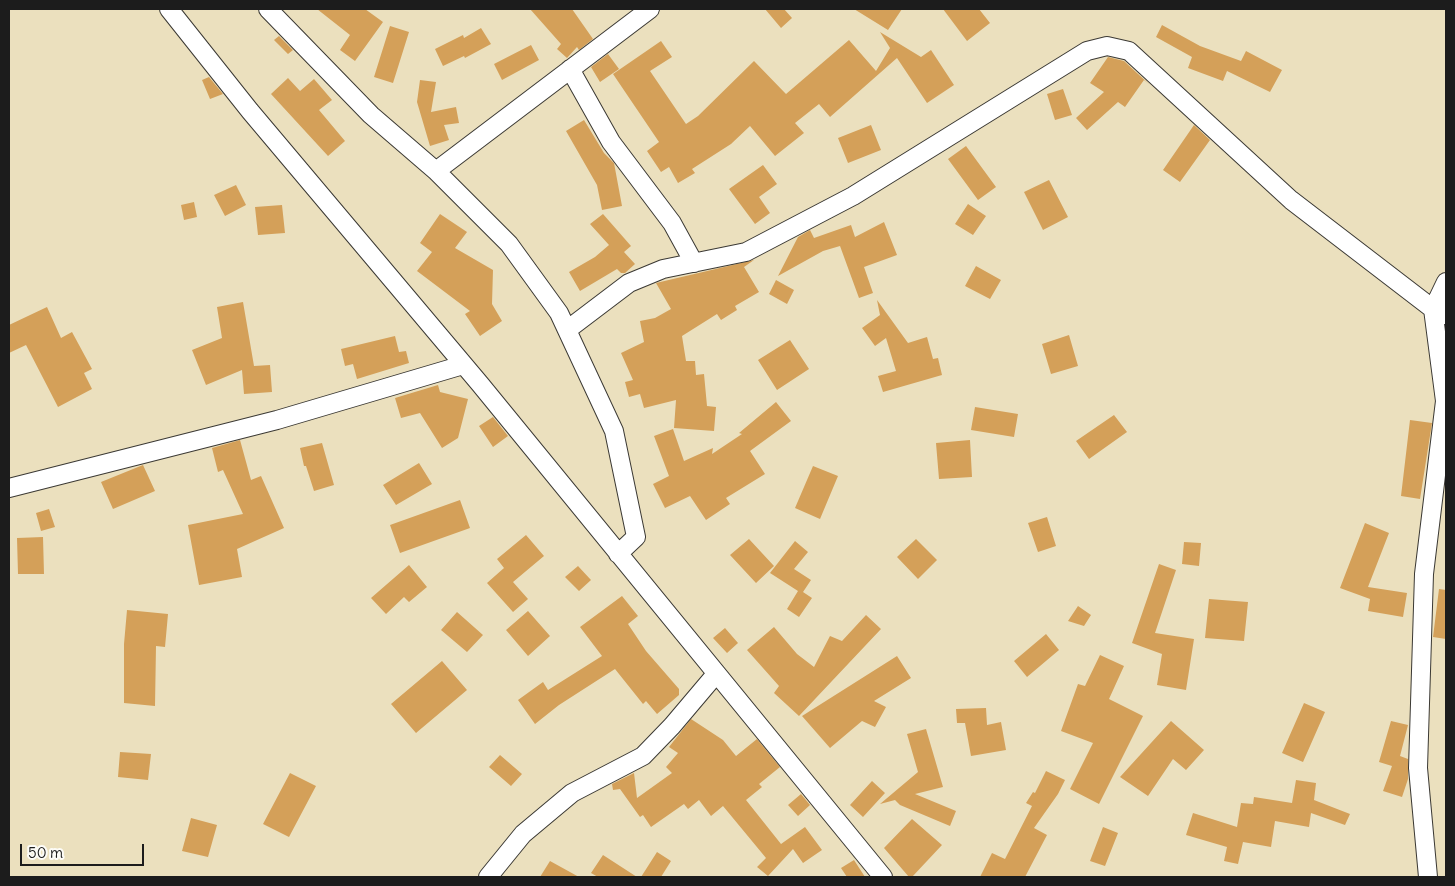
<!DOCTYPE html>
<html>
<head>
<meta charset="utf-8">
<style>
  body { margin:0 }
  #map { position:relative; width:1455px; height:886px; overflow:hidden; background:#ebe0be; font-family:Delius,sans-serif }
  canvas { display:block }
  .frame { position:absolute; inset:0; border:10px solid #1c1c1c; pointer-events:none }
  .scale { position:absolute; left:20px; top:844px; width:124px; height:22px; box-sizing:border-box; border:2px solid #1c1c1c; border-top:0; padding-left:6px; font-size:15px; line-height:18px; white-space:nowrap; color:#1c1c1c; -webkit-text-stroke:4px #fdfcf7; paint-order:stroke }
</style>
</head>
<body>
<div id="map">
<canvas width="1455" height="886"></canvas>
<div class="frame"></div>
<div class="scale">50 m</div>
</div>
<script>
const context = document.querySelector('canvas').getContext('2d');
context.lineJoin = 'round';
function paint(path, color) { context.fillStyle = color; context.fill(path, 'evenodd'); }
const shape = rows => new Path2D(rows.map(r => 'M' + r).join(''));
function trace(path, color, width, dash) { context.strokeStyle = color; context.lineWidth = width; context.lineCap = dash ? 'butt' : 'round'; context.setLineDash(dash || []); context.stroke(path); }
const building = shape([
  [317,9,365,9,383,22,355,61,340,50,350,35],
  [530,9,572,9,593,39,579,50,577,47,567,58,557,49,561,44],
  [765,9,784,9,792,18,781,28],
  [854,9,902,9,888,30],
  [943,9,979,9,990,23,967,41],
  [1162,25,1200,46,1241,61,1246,51,1282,70,1270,92,1227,71,1223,81,1188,68,1192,57,1156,37],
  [390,26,409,32,393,83,374,77],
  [481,28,491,44,465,58,464,56,443,66,435,49,463,35,464,38],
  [880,32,921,57,931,50,954,85,927,103,897,58,830,117,819,104,795,123,804,133,775,156,750,126,731,144,692,169,695,173,678,183,669,167,661,172,647,151,659,142,613,74,661,41,672,57,650,71,686,124,698,116,754,61,786,94,849,40,876,71,890,48],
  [279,36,293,50,288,54,274,40],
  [531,45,539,60,502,80,494,64],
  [608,54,619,69,600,82,591,67],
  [1108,57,1124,61,1150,85,1144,80,1125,107,1118,102,1087,130,1076,118,1104,92,1090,83],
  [209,77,223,94,210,99,202,80],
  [288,78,300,91,314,79,332,100,319,110,345,141,328,156,271,94],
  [420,80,436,82,431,112,456,107,459,123,444,125,449,140,430,146,417,102],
  [1063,89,1072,115,1055,120,1047,94],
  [584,120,604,153,614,163,622,206,602,210,597,185,566,131],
  [871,125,881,150,848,163,838,138],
  [1194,125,1210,140,1180,182,1163,170],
  [966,146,996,187,978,200,948,159],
  [763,165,777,184,759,197,770,213,755,224,729,189],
  [1049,180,1068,217,1043,230,1024,192],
  [236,185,246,205,225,216,214,195],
  [194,202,197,217,184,220,181,205],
  [968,204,986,216,973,235,955,224],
  [282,205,285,233,258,235,255,207],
  [440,214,467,232,455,248,493,270,492,304,502,321,480,336,465,314,470,311,417,271,432,252,420,243],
  [603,214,631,246,624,252,635,264,625,273,621,273,617,269,580,291,569,272,595,257,609,245,590,224],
  [884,222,897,255,864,267,873,293,859,298,840,246,823,251,778,276,798,237,810,230,814,238,851,225,855,237],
  [754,260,744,267,759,292,735,306,737,310,721,320,717,314,682,336,686,361,695,361,696,375,704,374,707,406,716,407,714,431,674,428,676,400,644,408,640,394,629,397,625,382,633,380,621,353,644,342,640,321,655,318,671,309,656,283],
  [976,266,1001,280,990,299,965,286],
  [776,280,794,290,787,304,769,294],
  [877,300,908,343,927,337,933,359,938,358,942,375,883,392,878,376,896,371,886,338,875,346,862,328,880,315],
  [243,302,254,366,270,365,272,392,244,394,242,370,206,385,192,350,222,338,217,307],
  [47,307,61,338,72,332,92,369,84,373,92,389,58,407,26,345,9,353,9,325],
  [1069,335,1078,366,1051,374,1042,344],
  [395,336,399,352,406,351,409,363,357,379,353,364,345,366,341,349],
  [790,340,809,369,777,390,758,360],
  [438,385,440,392,468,399,458,438,442,448,420,413,401,418,395,398],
  [776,402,791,421,750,451,765,474,726,498,730,504,706,520,690,496,665,508,653,484,669,476,654,436,673,429,684,461,713,448,712,454,742,434,739,433],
  [975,407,1018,414,1014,437,971,430],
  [1114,415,1127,432,1089,459,1076,441],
  [493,417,508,436,493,447,479,426],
  [1410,420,1432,423,1420,499,1401,496],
  [240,440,251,480,261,476,284,528,237,549,242,577,199,585,188,525,243,514,223,470,218,472,212,448],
  [970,440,972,477,939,479,936,443],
  [322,443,334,485,314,491,306,466,304,466,300,448],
  [419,463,432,484,396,505,383,485],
  [143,465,155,491,113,509,101,482],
  [813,466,838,476,820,519,795,508],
  [460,500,470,528,400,553,390,525],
  [49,509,55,527,41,531,36,513],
  [1047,517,1056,546,1038,552,1028,523],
  [1365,523,1389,533,1368,587,1407,593,1403,617,1368,611,1370,599,1340,588],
  [526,535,544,556,513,582,528,599,513,612,487,583,504,568,497,559],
  [43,537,44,574,18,574,17,538],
  [749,539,774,566,756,583,730,555],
  [916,539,937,560,918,579,897,557],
  [795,541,808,552,794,569,811,580,803,592,812,598,799,617,787,609,798,591,770,573],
  [1184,542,1201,543,1199,566,1182,564],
  [1159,564,1176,570,1155,633,1194,639,1186,690,1157,685,1162,654,1132,643],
  [409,565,427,587,409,602,404,597,386,614,371,598],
  [578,566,591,580,579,591,565,577],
  [1439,589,1446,590,1446,639,1433,637],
  [622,596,638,616,628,624,646,651,679,689,679,695,657,714,646,701,643,704,615,669,559,705,535,724,518,700,543,682,548,690,602,656,580,627],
  [1209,599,1248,602,1244,641,1205,638],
  [1078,606,1091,615,1084,626,1068,621],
  [127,610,168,614,165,647,156,646,155,706,124,703,124,644],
  [528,611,550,636,528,656,506,630],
  [457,612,483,635,467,652,441,630],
  [866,615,881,629,799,716,774,693,779,686,747,650,774,627,797,654,814,667,830,636,842,641],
  [725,628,738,643,727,653,713,638],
  [1046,634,1059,650,1027,677,1014,661],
  [1100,655,1124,666,1109,699,1143,716,1099,804,1070,789,1093,743,1061,731,1078,684,1085,686],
  [897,656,911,678,874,701,886,707,875,727,862,721,830,748,802,716],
  [442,661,467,690,416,733,391,704],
  [1304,703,1325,712,1303,762,1282,753],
  [986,708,987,725,1001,722,1006,750,971,756,965,723,957,723,956,709],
  [691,719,723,740,736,756,757,739,780,767,759,784,762,787,746,800,781,844,805,827,822,850,803,863,793,849,768,876,757,867,766,858,723,806,711,816,699,800,688,809,684,804,651,827,643,815,640,817,620,789,613,790,612,784,634,773,637,798,672,773,666,767,678,753,669,747],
  [1171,721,1204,750,1186,770,1173,759,1148,796,1120,777],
  [1391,721,1408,725,1400,756,1408,759,1408,779,1402,797,1383,791,1392,766,1379,762],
  [926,729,943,787,915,794,956,811,950,826,900,805,895,800,880,804,918,772,907,734],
  [120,752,151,754,148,780,118,777],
  [500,755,522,774,511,786,489,767],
  [1046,771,1065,780,1058,794,1034,828,1047,835,1025,877,980,877,992,853,1005,859,1032,806,1026,803,1033,792,1035,793],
  [290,773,316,786,289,837,263,824],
  [1296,780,1316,783,1314,800,1350,814,1345,825,1311,813,1309,827,1275,821,1271,847,1243,842,1238,864,1224,861,1227,847,1186,835,1193,813,1237,827,1241,803,1253,804,1254,797,1292,803],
  [872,781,885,793,863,817,850,805],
  [801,794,810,805,798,816,788,805],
  [191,818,217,825,208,857,182,851],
  [912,819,942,845,912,877,909,877,884,848],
  [1103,827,1118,833,1105,866,1090,861],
  [657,852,671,861,661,877,641,877],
  [603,855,637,877,598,877,591,873],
  [854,860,865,877,847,877,841,868],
  [550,861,579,877,540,877]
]);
const minor = shape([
  [169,9,250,111,480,384,883,877],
  [268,9,371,115,436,171],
  [570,69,611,142,672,223,694,263],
  [567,330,629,283,663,269,746,252,853,196,1087,51,1107,46,1129,51,1291,200,1433,309,1446,282],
  [9,488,277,420,463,365],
  [618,554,636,537,614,431,559,313,509,244,436,171,650,9],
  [488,877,523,834,572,793,643,756,672,726,716,674],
  [1428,877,1418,768,1424,574,1445,401,1433,309,1446,315]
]);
paint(building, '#d4a059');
trace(minor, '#3b3934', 20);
trace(minor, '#fff', 18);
</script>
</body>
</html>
